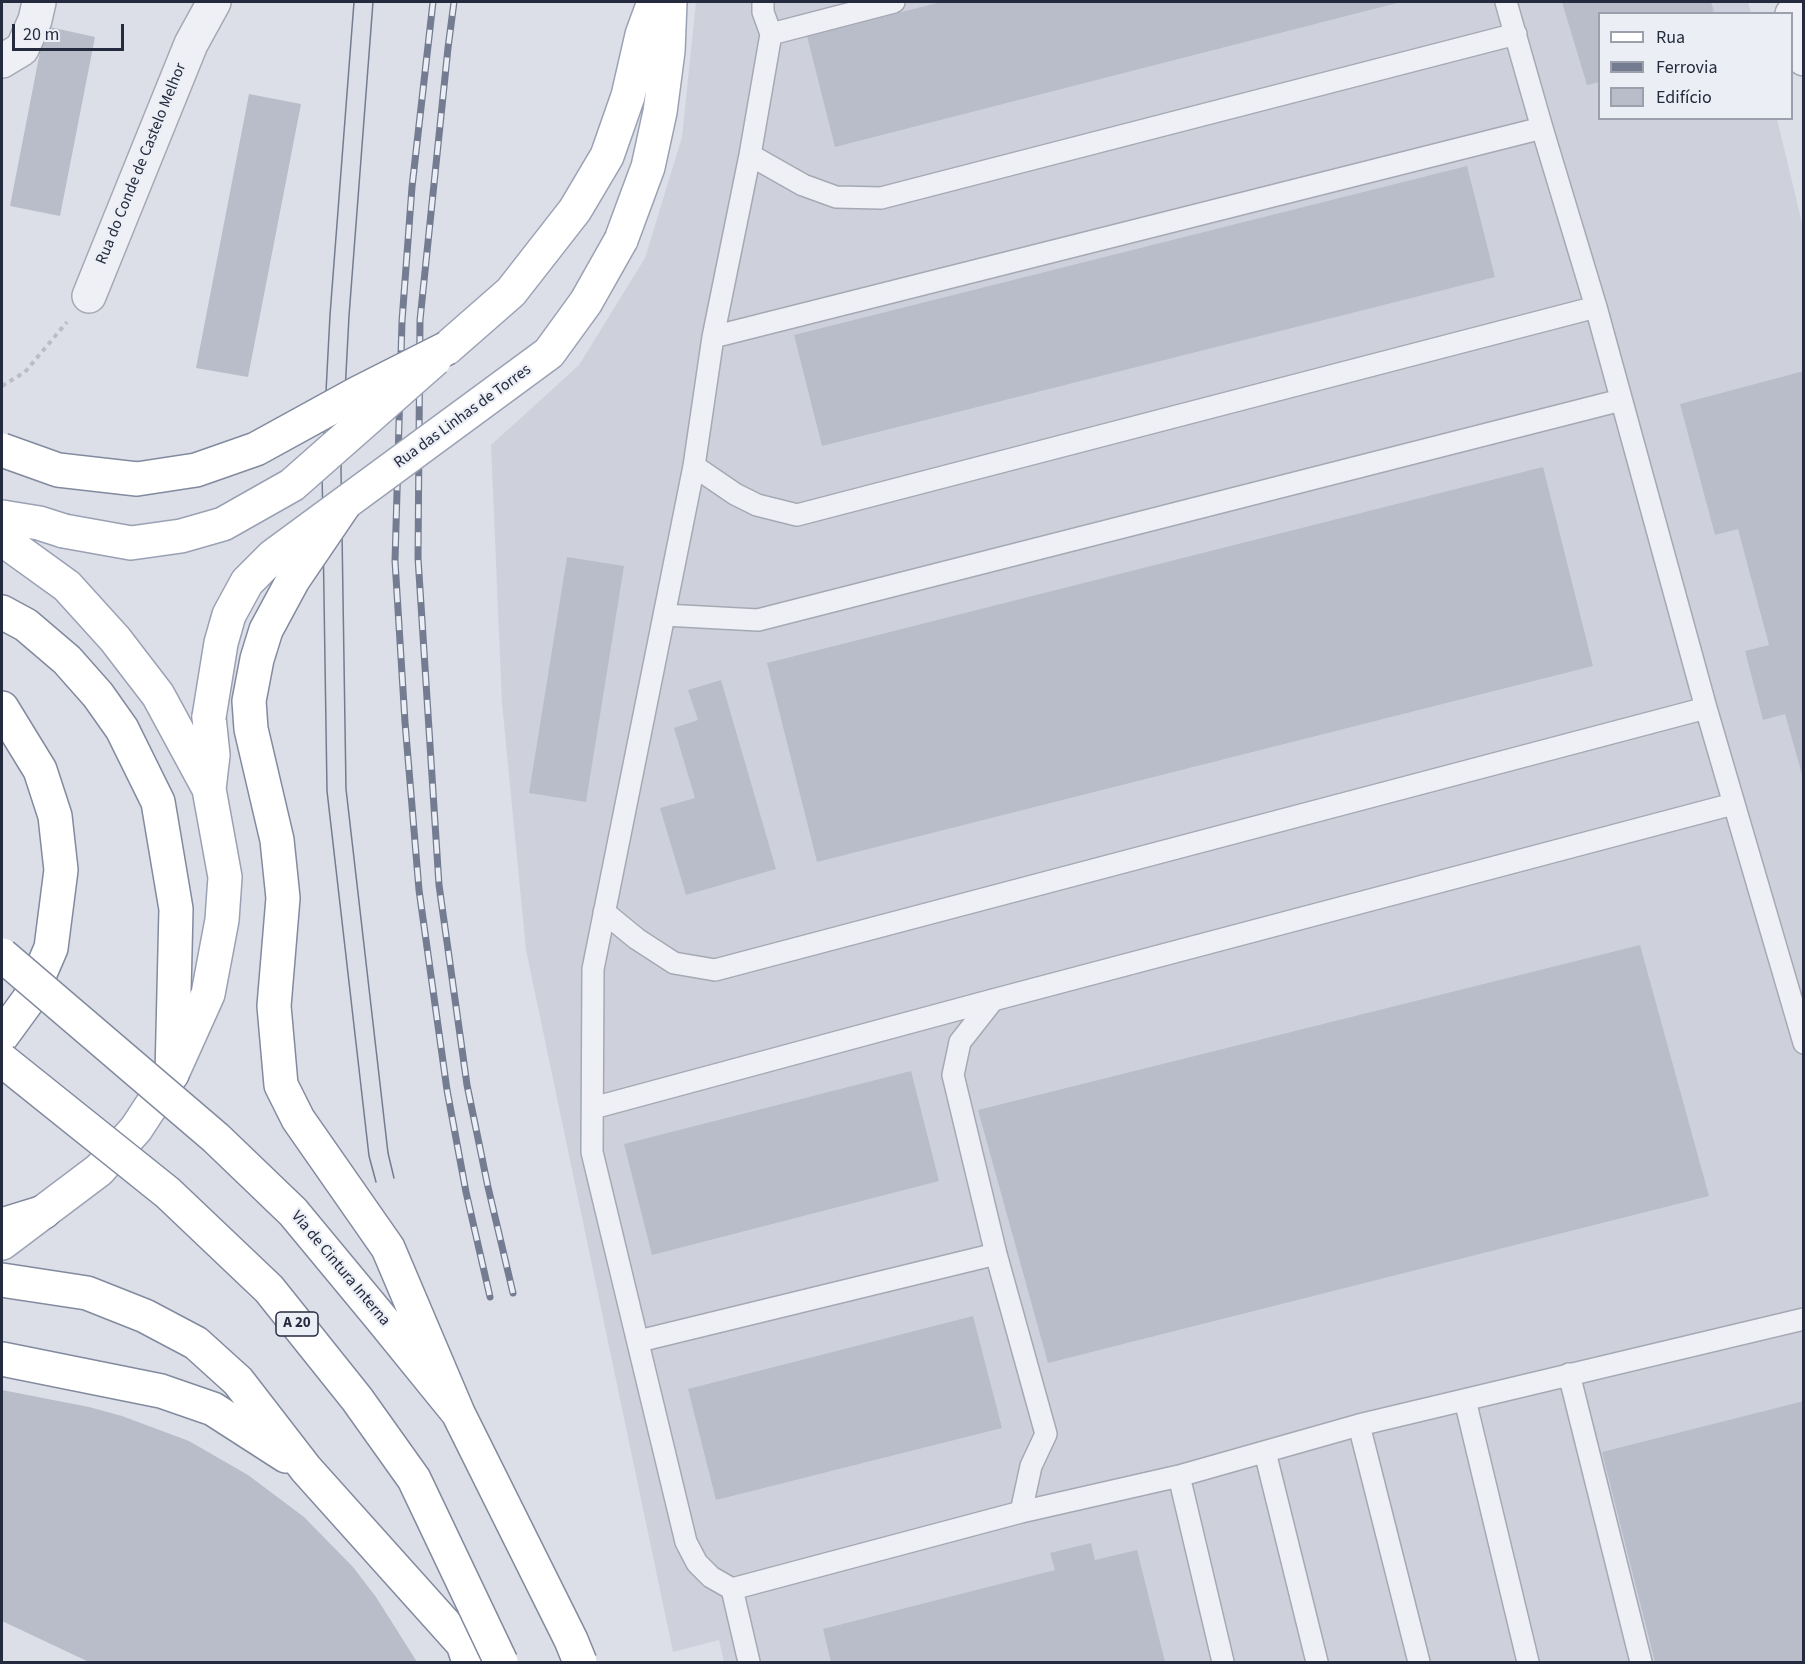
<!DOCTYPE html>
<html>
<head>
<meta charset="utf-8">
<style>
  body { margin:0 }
  #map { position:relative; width:1805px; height:1664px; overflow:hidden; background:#dcdfe7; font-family:"Source Sans 3",sans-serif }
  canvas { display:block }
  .frame { position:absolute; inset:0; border:3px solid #252b3e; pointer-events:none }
  .legend { position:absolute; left:1598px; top:12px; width:195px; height:108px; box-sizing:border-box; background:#ebeef5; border:2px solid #9ca0ac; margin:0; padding:8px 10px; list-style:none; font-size:18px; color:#252b3e }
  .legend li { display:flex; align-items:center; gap:12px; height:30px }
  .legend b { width:30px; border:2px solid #9ca0ac }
  .scale { position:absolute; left:12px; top:24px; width:112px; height:27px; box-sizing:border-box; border:3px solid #252b3e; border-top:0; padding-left:8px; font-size:18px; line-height:21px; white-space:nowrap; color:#252b3e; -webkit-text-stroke:4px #ebeef5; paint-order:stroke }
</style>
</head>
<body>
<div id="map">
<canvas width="1805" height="1664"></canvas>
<div class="frame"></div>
<ul class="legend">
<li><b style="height:8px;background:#fff"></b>Rua</li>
<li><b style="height:8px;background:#747c92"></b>Ferrovia</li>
<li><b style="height:16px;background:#b9bdca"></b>Edifício</li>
</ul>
<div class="scale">20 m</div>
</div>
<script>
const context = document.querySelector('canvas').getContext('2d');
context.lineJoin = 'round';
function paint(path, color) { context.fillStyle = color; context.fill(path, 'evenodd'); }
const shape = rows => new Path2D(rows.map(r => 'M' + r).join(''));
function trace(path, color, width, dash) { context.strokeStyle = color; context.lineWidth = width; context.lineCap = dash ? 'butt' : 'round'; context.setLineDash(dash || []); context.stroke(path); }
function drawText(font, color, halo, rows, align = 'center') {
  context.font = font + ' "Source Sans 3",sans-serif'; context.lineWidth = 4.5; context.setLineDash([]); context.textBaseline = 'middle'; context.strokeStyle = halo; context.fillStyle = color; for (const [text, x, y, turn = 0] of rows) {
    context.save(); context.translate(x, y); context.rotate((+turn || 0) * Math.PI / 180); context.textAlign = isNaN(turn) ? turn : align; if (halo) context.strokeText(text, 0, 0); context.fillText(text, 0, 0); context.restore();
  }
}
const built = shape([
  [696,2,1748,2,1751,13,1600,14,1600,118,1777,119,1803,227,1803,1662,724,1662,719,1640,673,1652,526,950,502,703,491,445,579,365,645,258,682,137]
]);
const building = shape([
  [941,2,1401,2,835,147,807,36],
  [1562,2,1711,2,1714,11,1706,14,1600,14,1600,82,1587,85],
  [45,26,95,37,60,216,10,206],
  [249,94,301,104,248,377,196,368],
  [1467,166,1495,277,822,446,794,335],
  [1804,371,1804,778,1803,778,1785,714,1763,720,1745,651,1769,645,1738,529,1715,535,1680,404],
  [1543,467,1593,666,817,862,767,663],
  [567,557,624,566,586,802,529,793],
  [721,680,776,869,686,895,660,808,695,798,674,728,698,720,688,690],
  [1640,945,1709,1196,1048,1363,978,1110],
  [911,1071,939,1181,652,1255,624,1144],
  [973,1316,1002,1428,716,1500,688,1389],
  [2,1390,89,1407,122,1416,189,1441,248,1475,304,1517,353,1567,376,1597,417,1662,89,1662,2,1621],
  [1804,1401,1804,1662,1655,1662,1602,1452],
  [1091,1543,1095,1560,1137,1550,1165,1662,831,1662,823,1629,1055,1570,1050,1553]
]);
const path = shape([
  [2,386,25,372,67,322]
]);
const service = shape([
  [1506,2,1542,128,1596,307,1706,708,1804,1043],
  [771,34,894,2],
  [750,155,803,185,836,197,881,198,1516,34],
  [713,337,1542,128],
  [694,466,735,494,757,505,797,515,1596,307],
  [664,615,758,620,1621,400],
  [604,912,637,939,674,963,715,970,1706,708],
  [993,1000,960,1042,953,1075,996,1254,1046,1434,1031,1466,1021,1512],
  [593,1108,993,1000,1733,804],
  [639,1341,996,1254],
  [1569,1374,1641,1662],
  [1465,1400,1528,1662],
  [1359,1425,1419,1662],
  [1265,1452,1317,1662],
  [1179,1476,1223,1662],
  [732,1589,1021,1512,1179,1476,1359,1425,1804,1319],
  [749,1662,732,1589,711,1577,697,1563,686,1542,592,1152,593,969,694,466,713,337,750,155,771,34,763,12,763,2]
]);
const minor = shape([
  [2,61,22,49,35,20,39,2],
  [89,296,191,44,214,2]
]);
const tertiary = shape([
  [1792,14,1804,59]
]);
const primary = shape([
  [621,240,648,167,660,112,668,51,670,2],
  [447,348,511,292,575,210,607,156,628,96,642,35,654,2],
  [2,517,39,523,64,531],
  [2,539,67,586,115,639,158,695,209,789,225,877,222,920,208,994,172,1074,136,1129,99,1170,2,1243],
  [209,717,213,755,209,789]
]);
const motorway = shape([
  [2,612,26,625,67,660,98,695,122,729,158,802,176,909,172,1074],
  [2,708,40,770,55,816,61,870,51,948,29,999,2,1036],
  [2,1225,44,1212],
  [2,1280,87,1293,145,1316,196,1343,238,1381,306,1469,463,1644,469,1662],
  [2,1359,161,1391,213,1409,286,1456]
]);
const tram = shape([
  [354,2,330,315,322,468,327,791,369,1156,376,1182],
  [373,2,349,316,341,469,346,789,388,1153,394,1178]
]);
const rail = shape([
  [433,2,412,187,402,321,395,561,405,722,419,890,447,1090,466,1192,490,1297],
  [454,2,448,48,420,320,418,558,439,885,467,1085,488,1187,513,1293]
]);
const primaryBridge = shape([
  [64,531,131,543,181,536,223,524,292,485,435,359],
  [209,717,221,643,229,615,247,582,273,556,549,353,586,302,621,240]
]);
const motorwayBridge = shape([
  [2,450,58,470,137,479,196,470,256,449,358,393,447,348],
  [344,505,293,580,266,630,257,659,249,701,251,729,277,840,283,898,274,1006,281,1085,298,1119,388,1248,458,1413],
  [2,955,216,1138,293,1212,380,1317,458,1413,571,1640,580,1662],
  [2,1060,168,1193,269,1289,357,1399,414,1479,501,1662]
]);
const shields = [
  [297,1324,42]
];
const shieldNames = [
  ["A 20",297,1324]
];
const streetNames = [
  ["Rua do Conde de Castelo Melhor",142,164,-68],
  ["Rua das Linhas de Torres",463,417,-36],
  ["Via de Cintura Interna",340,1269,50]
];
paint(built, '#ced1dc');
paint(building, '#b9bdca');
trace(service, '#a5a9b4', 24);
trace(minor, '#a5a9b4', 36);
trace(tertiary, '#a5a9b4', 36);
trace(primary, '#9aa1b4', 36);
trace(motorway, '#828a9f', 36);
trace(path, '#babdc5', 4, [4.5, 4.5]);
trace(service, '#eff0f5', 21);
trace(minor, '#eff0f5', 33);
trace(tertiary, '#eff0f5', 33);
trace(primary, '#fff', 33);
trace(motorway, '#fff', 33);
trace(tram, '#747c92', 1.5);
trace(rail, '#747c92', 7);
trace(rail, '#ebeef5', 4.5, [14]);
trace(primaryBridge, '#9aa1b4', 36, []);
trace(motorwayBridge, '#828a9f', 36, []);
trace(primaryBridge, '#fff', 33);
trace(motorwayBridge, '#fff', 33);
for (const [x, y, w] of shields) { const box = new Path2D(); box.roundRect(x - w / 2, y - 12, w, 24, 4.5); context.fillStyle = '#ebeef5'; context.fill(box); trace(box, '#252b3e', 1.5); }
drawText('bold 15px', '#252b3e', null, shieldNames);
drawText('16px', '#252b3e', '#ebeef5', streetNames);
</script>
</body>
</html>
